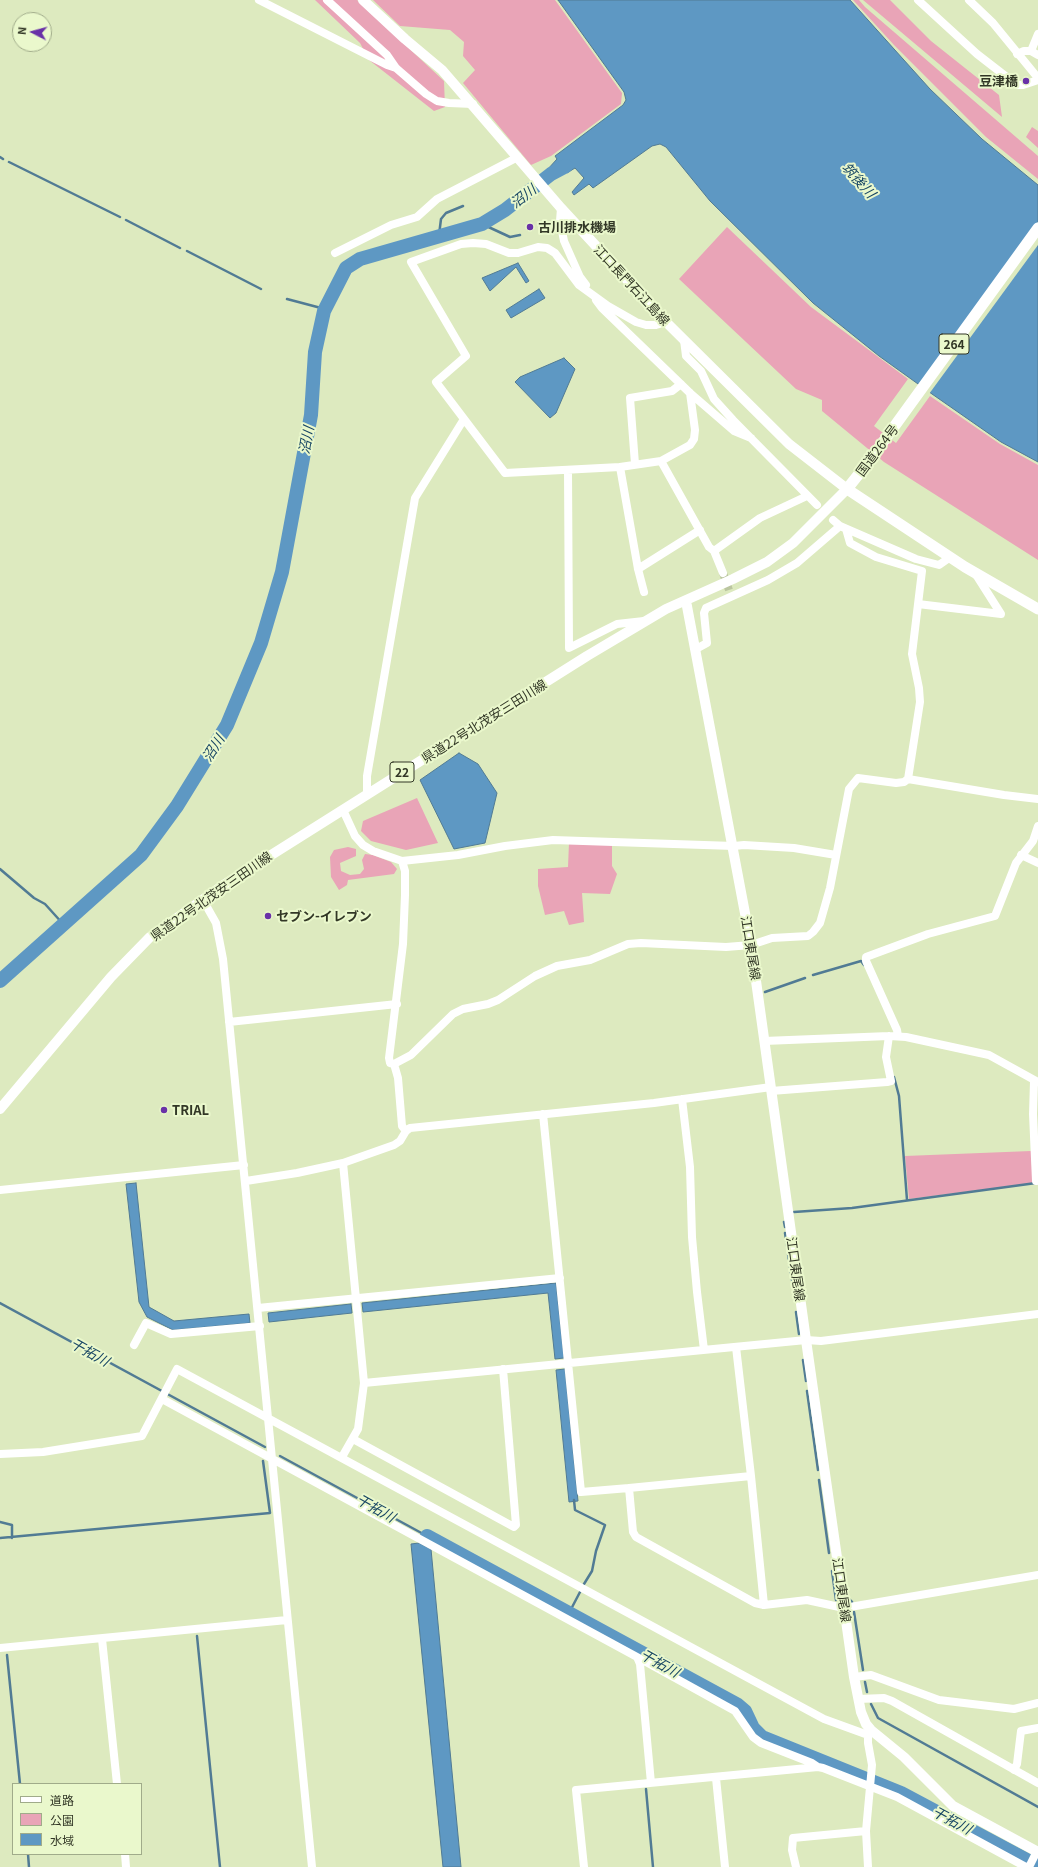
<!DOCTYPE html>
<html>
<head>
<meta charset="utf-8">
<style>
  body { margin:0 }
  #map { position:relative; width:1038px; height:1867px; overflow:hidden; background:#ddeabf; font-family:Georgia,"Noto Sans JP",serif }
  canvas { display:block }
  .legend { position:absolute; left:12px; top:1783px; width:130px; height:72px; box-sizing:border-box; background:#eaf8cc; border:1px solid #a0ab8a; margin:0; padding:5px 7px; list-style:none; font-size:12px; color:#323726 }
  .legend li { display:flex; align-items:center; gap:8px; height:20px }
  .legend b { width:20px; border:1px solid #a0ab8a }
  .north { position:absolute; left:12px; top:12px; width:40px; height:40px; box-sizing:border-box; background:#eaf8cc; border:1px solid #a0ab8a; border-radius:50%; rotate:276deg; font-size:11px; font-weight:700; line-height:16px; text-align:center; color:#323726 }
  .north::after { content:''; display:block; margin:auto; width:14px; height:18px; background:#6931a7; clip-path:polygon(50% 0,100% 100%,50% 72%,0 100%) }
</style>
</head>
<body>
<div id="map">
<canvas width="1038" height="1867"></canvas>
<ul class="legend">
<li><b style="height:5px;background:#fff"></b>道路</li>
<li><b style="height:11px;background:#e9a4b7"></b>公園</li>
<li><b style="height:11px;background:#5e98c3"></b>水域</li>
</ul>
<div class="north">N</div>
</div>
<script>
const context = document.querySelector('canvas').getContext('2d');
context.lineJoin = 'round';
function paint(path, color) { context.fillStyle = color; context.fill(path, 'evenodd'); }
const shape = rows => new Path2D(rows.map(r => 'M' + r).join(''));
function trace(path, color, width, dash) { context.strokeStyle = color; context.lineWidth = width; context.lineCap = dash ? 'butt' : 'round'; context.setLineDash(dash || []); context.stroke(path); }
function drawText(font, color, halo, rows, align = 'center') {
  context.font = font + ' Georgia,"Noto Sans JP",serif'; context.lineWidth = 4; context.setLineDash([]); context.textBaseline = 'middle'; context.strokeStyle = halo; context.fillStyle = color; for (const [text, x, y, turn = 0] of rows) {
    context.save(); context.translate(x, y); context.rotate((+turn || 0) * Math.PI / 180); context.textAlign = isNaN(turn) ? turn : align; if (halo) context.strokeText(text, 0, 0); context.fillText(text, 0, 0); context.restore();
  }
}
const green = shape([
  [315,0,357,0,444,81,445,107,434,111,369,60,360,43],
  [373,0,555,0,622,93,621,104,551,156,531,165,463,83,475,70,463,56,464,42,450,30,400,26],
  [853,0,859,0,865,7,1038,156,1038,179,986,137,894,45],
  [863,0,890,0,931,41,999,95,1002,117],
  [1032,127,1038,131,1038,148,1026,137],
  [727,227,811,307,908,379,874,426,896,443,930,396,1000,444,1038,465,1038,560,884,462,822,411,822,400,796,389,679,279],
  [417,798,438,843,406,850,371,841,361,831,363,821],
  [569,843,612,845,612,866,617,874,610,894,582,893,584,922,569,925,564,911,545,915,538,886,538,869,568,867],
  [348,847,356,849,356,856,340,863,341,871,350,875,360,874,364,869,362,860,365,854,373,855,391,862,397,869,394,874,348,880,347,885,339,890,331,877,330,857,334,850],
  [1031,1151,1033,1183,909,1199,905,1156]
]);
const water = shape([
  [558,0,850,0,930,89,982,139,1038,185,1038,462,1001,442,932,394,879,356,813,303,710,201,666,147,660,144,652,146,593,188,589,184,574,195,572,192,584,178,575,168,567,173,566,171,560,173,554,178,547,170,557,159,555,156,623,105,626,100,624,92,558,0],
  [518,263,529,281,526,283,516,267,490,291,482,278,518,263],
  [539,289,545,298,511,318,506,310,539,289],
  [564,358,575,369,556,413,550,418,515,382,520,377,564,358],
  [459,753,478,764,497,793,485,843,454,849,420,780,459,753],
  [136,1183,149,1307,174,1321,249,1314,250,1323,173,1330,147,1317,139,1302,126,1184,136,1183],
  [556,1283,564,1358,555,1359,548,1293,363,1312,362,1303,556,1283],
  [351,1304,352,1313,269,1322,268,1313,351,1304],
  [565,1369,578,1501,569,1502,556,1370,565,1369],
  [419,1543,431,1549,461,1867,443,1867,411,1544,419,1543]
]);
const pier = shape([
  [1038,222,1038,245,929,394,918,386]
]);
const stream = shape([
  [0,157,3,159],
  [9,162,120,217],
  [126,220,180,248],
  [482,224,510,237,520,235],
  [439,235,441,219,446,213,463,206],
  [187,251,261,289],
  [287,299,321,308,324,311],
  [0,869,34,898,45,904,64,925],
  [813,975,861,961,864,965],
  [765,992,805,978],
  [894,1077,899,1096,907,1200],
  [794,1212,852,1208,1036,1183],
  [784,1222,785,1227],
  [785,1233,787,1246],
  [788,1254,789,1260],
  [790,1267,793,1286],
  [794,1295,795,1300],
  [0,1303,265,1447],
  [796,1312,799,1334],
  [803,1360,806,1381],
  [807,1391,818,1470],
  [280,1456,427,1536],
  [819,1480,829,1553],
  [574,1500,575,1510,605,1525,596,1551,592,1571,584,1584],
  [0,1522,12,1525,12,1538],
  [0,1538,270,1513,263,1461],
  [832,1571,836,1600],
  [849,1599,852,1602],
  [854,1612,863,1670],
  [569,1613,580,1592],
  [197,1636,220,1867],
  [7,1655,20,1784],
  [865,1682,867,1692],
  [871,1704,878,1718,1038,1807],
  [646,1789,653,1867],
  [28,1854,29,1867]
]);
const river = shape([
  [0,981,141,855,177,806,227,725,261,643,282,572,311,415,315,352,324,311,346,268,360,259,482,224,505,210,551,174,566,166],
  [427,1536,738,1705,745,1711,753,1728,762,1737,901,1793,1038,1866]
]);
const minorTunnel = shape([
  [723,573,729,590]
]);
const minor = shape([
  [259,0,387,65,396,68],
  [327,0,387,55,396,68,426,94,437,101,449,103,473,104],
  [918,0,977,54,1017,85,1023,85,1038,80],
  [969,0,993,23,1038,78],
  [1031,51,1038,34],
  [1017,54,1024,51,1031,51,1038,55],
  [561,208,560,221,564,241,580,277,586,285],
  [335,253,391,225,417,217,437,199,518,157],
  [596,300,602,308,690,393,734,431,751,438],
  [666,322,656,325,646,325,636,322,608,306,579,285,555,253,547,248,538,247,518,253,509,253,486,244,473,243,461,244,411,262,466,356,436,382,505,473,620,467,661,461,709,547,714,551,723,573],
  [684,340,686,356,701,371,714,399,733,420,817,505],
  [661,461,690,445,694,439,695,430,690,393],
  [635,464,630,398,672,391,681,384],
  [620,467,638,569,644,592],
  [568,470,569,648,617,624,644,621],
  [833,520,840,526,916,559,939,565,949,558],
  [846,529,850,543,876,557,922,571,912,654,919,688,920,702,908,779],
  [714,551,760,518,807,496],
  [638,569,700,530],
  [918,604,1001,614,975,573],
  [696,649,707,643,704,613,706,608,768,580,797,563,840,526],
  [367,794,367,776,415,498,464,419],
  [343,810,355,836,363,845,373,851,402,861,458,855,505,846,553,840,734,846,744,845,794,848,836,855],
  [1021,855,1038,863],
  [402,861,405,871,405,895,403,944,389,1058,390,1063,394,1064,411,1055,453,1014,463,1009,488,1004,498,1000,535,976,557,966,590,960,628,944,641,943,726,947,751,945,772,938,808,936,813,932,820,923,830,888,849,789,858,778,896,783,904,782,908,779,1004,795,1038,799],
  [203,900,216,923,223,959,312,1867],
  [229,1022,397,1004],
  [898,1036,897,1030,866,961,866,957,928,934,995,916,1016,863,1033,841,1038,826],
  [764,1041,889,1036,906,1037,989,1055,1038,1082],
  [394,1064,398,1078,402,1126,406,1131],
  [1034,1081,1033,1114,1036,1181],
  [771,1091,887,1082,891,1081,886,1057,889,1036],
  [682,1099,690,1167,692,1237,697,1292,704,1350],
  [543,1114,581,1492,629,1488,633,1532,636,1537,755,1603,764,1605,807,1600,844,1608,1038,1575],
  [246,1181,297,1173,343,1163,394,1145,400,1141,406,1131,410,1128,654,1103,771,1087],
  [0,1190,244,1165],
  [258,1308,560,1278],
  [134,1345,146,1323,171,1334,260,1326],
  [736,1347,751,1476,764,1605],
  [364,1383,806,1340,821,1341,1038,1314],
  [162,1399,637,1657,640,1664,651,1783],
  [353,1439,514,1527,516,1525,503,1369],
  [0,1454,43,1452,142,1436,177,1369,824,1719,868,1735],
  [342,1457,358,1429,364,1383,343,1163],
  [629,1488,751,1476],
  [102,1639,117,1784],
  [0,1648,287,1620],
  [637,1657,735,1711,753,1737,761,1743,812,1763,818,1767],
  [854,1677,871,1675,939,1700,1014,1709,1038,1703],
  [858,1699,884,1698,892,1701,1038,1783],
  [1014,1770,1017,1764,1021,1731,1038,1728],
  [716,1778,725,1867],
  [125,1854,126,1867],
  [584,1867,576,1790,818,1767,823,1768,897,1797,1026,1867],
  [796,1867,792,1850,793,1838,866,1831],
  [868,1867,866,1831,872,1765,868,1743,868,1735,871,1730],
  [1029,1867,1037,1851]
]);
const major = shape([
  [686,601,751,945,806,1340,854,1677,861,1712,866,1724,871,1730,904,1757,953,1806,1038,1852],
  [0,1109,111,977,150,937,222,886,587,656,666,609,733,579,767,562,793,543,847,489,789,444,666,322,561,208,442,70,405,39,363,0]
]);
const highway = shape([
  [1038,228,870,460,847,489,965,567,1038,609]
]);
const markers = [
  [1026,81,4,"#6931a7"],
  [530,227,4,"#6931a7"],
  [268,916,4,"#6931a7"],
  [164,1110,4,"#6931a7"]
];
const shields = [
  [954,344,30],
  [402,772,24]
];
const shieldNames = [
  ["264",954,344],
  ["22",402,772]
];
const poiNames = [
  ["豆津橋",1018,81,"right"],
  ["古川排水機場",538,227],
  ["セブン-イレブン",276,916],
  ["TRIAL",172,1110]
];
const streetNames = [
  ["江口長門石江島線",632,285,47],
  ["国道264号",877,450,-53],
  ["県道22号北茂安三田川線",484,721,-32],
  ["県道22号北茂安三田川線",211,896,-35],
  ["江口東尾線",751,948,81],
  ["江口東尾線",796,1269,82],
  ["江口東尾線",842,1590,82]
];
const waterNames = [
  ["筑後川",859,180,48],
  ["沼川",523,196,-38],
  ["沼川",306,440,-80],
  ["沼川",213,748,-58],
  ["干拓川",90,1352,29],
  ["干拓川",376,1508,29],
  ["干拓川",660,1663,29],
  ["干拓川",952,1820,28]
];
paint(green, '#e9a4b7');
paint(water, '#5e98c3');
trace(water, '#517b94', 1);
paint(pier, '#ddeabf');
trace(stream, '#517b94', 2.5);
trace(river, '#5e98c3', 14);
trace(minorTunnel, '#bbc6a0', 8, [8, 4]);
trace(minor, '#fff', 8);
trace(major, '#fff', 10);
trace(highway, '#fff', 11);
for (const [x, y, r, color] of markers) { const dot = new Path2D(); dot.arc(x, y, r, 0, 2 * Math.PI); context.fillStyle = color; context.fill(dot); trace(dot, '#eaf8cc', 1.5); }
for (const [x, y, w] of shields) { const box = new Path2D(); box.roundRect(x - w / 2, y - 10, w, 20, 3); context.fillStyle = '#eaf8cc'; context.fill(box); trace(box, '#323726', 1); }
drawText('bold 12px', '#323726', null, shieldNames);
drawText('bold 13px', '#323726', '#eaf8cc', poiNames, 'left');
drawText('13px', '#323726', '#eaf8cc', streetNames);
drawText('italic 14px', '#184664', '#eaf8cc', waterNames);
</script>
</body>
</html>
